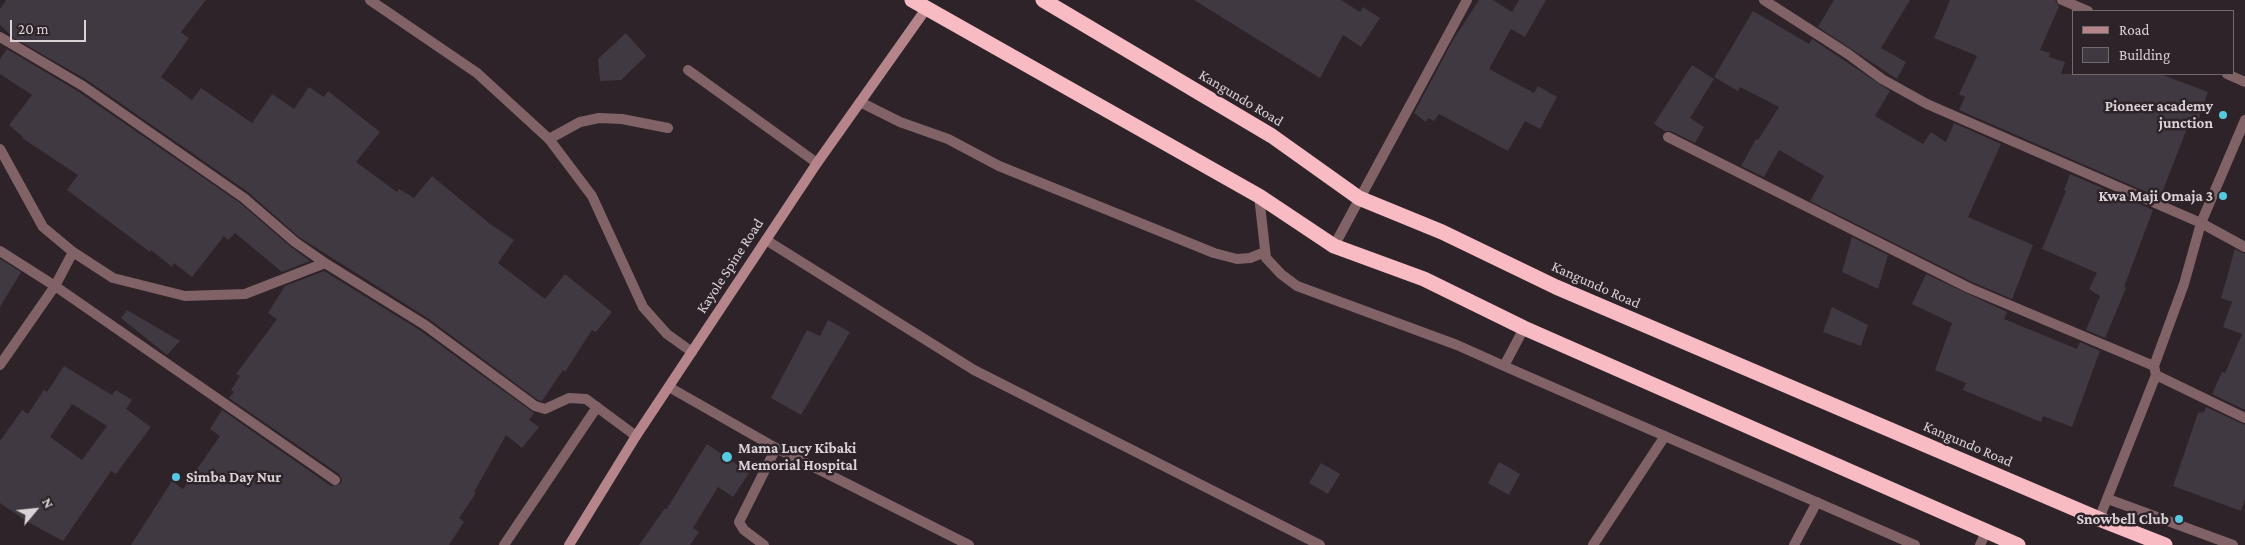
<!DOCTYPE html>
<html>
<head>
<meta charset="utf-8">
<style>
  body { margin:0 }
  #map { position:relative; width:2245px; height:545px; overflow:hidden; background:#2d2329; font-family:"Crimson Pro",serif }
  canvas { display:block }
  .legend { position:absolute; left:2072px; top:10px; width:162px; height:65px; box-sizing:border-box; background:#2d2329; border:1px solid #72696e; margin:0; padding:6px 9px; list-style:none; font-size:15px; color:#d9d2d6 }
  .legend li { display:flex; align-items:center; gap:10px; height:25px }
  .legend b { width:25px; border:1px solid #72696e }
  .north { position:absolute; left:10px; top:485px; width:50px; height:50px; -webkit-text-stroke:4px #2d2329; paint-order:stroke; rotate:62deg; font-size:14px; font-weight:700; line-height:20px; text-align:center; color:#d9d2d6 }
  .north::after { content:''; display:block; margin:auto; width:18px; height:22px; background:#d9d2d6; clip-path:polygon(50% 0,100% 100%,50% 72%,0 100%) }
  .scale { position:absolute; left:10px; top:20px; width:76px; height:22px; box-sizing:border-box; border:2px solid #d9d2d6; border-top:0; padding-left:6px; font-size:15px; line-height:18px; white-space:nowrap; color:#d9d2d6; -webkit-text-stroke:4px #2d2329; paint-order:stroke }
</style>
</head>
<body>
<div id="map">
<canvas width="2245" height="545"></canvas>
<ul class="legend">
<li><b style="height:6px;background:#b5858b"></b>Road</li>
<li><b style="height:14px;background:#403942"></b>Building</li>
</ul>
<div class="north">N</div>
<div class="scale">20 m</div>
</div>
<script>
const context = document.querySelector('canvas').getContext('2d');
context.lineJoin = 'round';
function paint(path, color) { context.fillStyle = color; context.fill(path, 'evenodd'); }
const shape = rows => new Path2D(rows.map(r => 'M' + r).join(''));
function trace(path, color, width, dash) { context.strokeStyle = color; context.lineWidth = width; context.lineCap = dash ? 'butt' : 'round'; context.setLineDash(dash || []); context.stroke(path); }
function drawText(font, color, halo, rows, align = 'center') {
  context.font = font + ' "Crimson Pro",serif'; context.lineWidth = 5; context.setLineDash([]); context.textBaseline = 'middle'; context.strokeStyle = halo; context.fillStyle = color; for (const [text, x, y, turn = 0] of rows) {
    context.save(); context.translate(x, y); context.rotate((+turn || 0) * Math.PI / 180); context.textAlign = isNaN(turn) ? turn : align; if (halo) context.strokeText(text, 0, 0); context.fillText(text, 0, 0); context.restore();
  }
}
const building = shape([
  [6,0,206,0,181,32,189,38,161,77,192,100,201,88,252,123,272,94,294,109,309,87,324,97,328,91,380,132,356,162,397,192,399,189,414,198,432,176,490,224,514,240,498,263,545,299,565,274,612,312,596,332,592,330,565,372,563,370,542,401,538,400,429,319,299,237,248,192,87,80,14,38,0,25,0,9],
  [1194,0,1341,0,1360,12,1363,7,1380,18,1361,47,1343,35,1320,78],
  [1479,0,1493,0,1512,12,1519,0,1546,0,1525,37,1511,29,1489,69,1534,93,1538,86,1557,97,1540,129,1525,121,1508,151,1439,114,1434,121,1428,118,1426,122,1414,113,1453,40],
  [1834,0,1910,0,1881,48,1906,62,1897,79,1818,27],
  [1950,0,2055,0,2059,6,2040,50,2050,53,2049,57,2065,62,2061,74,2160,74,2208,92,2198,121,2191,118,2160,198,1959,110,1965,97,1959,94,1977,56,1934,38],
  [1753,11,1809,44,1812,39,1890,91,1875,116,1923,144,1931,132,1946,142,1954,123,2001,144,1968,217,2033,245,2012,299,1972,282,1810,201,1824,176,1779,150,1764,177,1741,166,1756,139,1758,140,1779,107,1740,87,1738,91,1714,77],
  [626,33,646,56,621,80,600,81,598,59],
  [7,49,79,92,240,203,291,247,310,261,282,272,235,233,228,240,224,236,192,277,174,263,172,267,151,250,150,252,67,190,78,175,22,138,23,137,9,125,32,95,0,74,0,59],
  [1692,65,1714,79,1690,118,1704,127,1695,143,1671,131,1665,131,1654,124],
  [2070,174,2153,210,2124,287,2126,288,2105,338,2086,330,2100,296,2089,289,2097,273,2042,249,2066,191,2064,190],
  [1852,237,1888,255,1878,289,1842,272],
  [2235,249,2245,254,2245,410,2212,394,2222,372,2225,373,2242,334,2223,327,2232,302,2221,298],
  [0,259,21,272,0,307],
  [324,271,421,331,534,413,529,420,539,427,522,448,506,435,474,492,476,493,459,518,464,522,449,545,131,545,172,481,183,489,220,436,210,429,222,410,331,486,340,484,342,480,339,474,229,398,234,392,231,390,240,376,236,374,277,319,268,313,285,286],
  [1926,274,2007,312,2004,319,2077,349,2080,342,2100,351,2072,427,2043,416,2041,422,1963,390,1966,383,1935,370,1952,323,1912,304],
  [1832,307,1868,325,1861,346,1823,332],
  [127,310,180,341,167,355,121,318],
  [828,320,850,332,801,415,771,398,807,330,820,336],
  [64,366,112,395,116,390,132,400,126,409,151,427,116,474,111,471,63,541,28,522,0,503,0,441,22,410,28,414,44,390,47,392],
  [72,404,107,426,82,460,50,437],
  [2206,407,2245,425,2245,499,2241,511,2173,486,2198,413,2204,412],
  [707,444,749,473,733,497,718,487,693,528,699,532,690,545,639,545,665,508,666,510],
  [1499,462,1520,474,1509,495,1488,483],
  [1321,463,1340,474,1328,494,1309,483]
]);
const lane = shape([
  [688,70,817,163],
  [860,102,900,122,948,139,999,166,1214,253,1237,259,1250,258,1265,252],
  [549,139,580,122,599,118,622,119,668,128],
  [1259,196,1266,258,1281,274,1297,286,1457,345,1504,366,1524,328],
  [766,240,974,370,1320,545],
  [1334,246,1467,0],
  [1504,366,1915,545],
  [669,387,776,448,969,545],
  [2108,499,2233,545],
  [504,545,597,407],
  [764,545,744,530,739,522,776,448],
  [1593,545,1665,436],
  [1794,545,1817,502],
  [1980,545,1986,532]
]);
const street = shape([
  [370,0,477,73,549,139,592,196,643,307,667,334,692,352],
  [1764,0,1848,54,1882,79,1927,104,2201,223,2245,247],
  [2062,0,2088,11],
  [0,37,83,86,244,198,295,242,325,263,425,325,535,406,545,409,569,398,586,399,636,436],
  [2227,74,2245,82],
  [1668,137,1969,288,2154,366],
  [0,149,43,227,73,252,113,278,185,296,245,294,325,263],
  [0,251,55,286,335,480],
  [0,365,55,286,73,252],
  [2156,375,2245,418],
  [2099,519,2156,375,2154,366,2184,284,2201,223,2245,120]
]);
const secondary = shape([
  [569,545,636,436,817,163,926,9]
]);
const highway = shape([
  [912,0,1259,196,1334,246,1424,279,1524,328,2018,545],
  [1043,0,1272,136,1359,198,1442,232,1556,287,2099,519,2165,545]
]);
const markers = [
  [2223,115,5,"#56c9e0"],
  [2223,196,5,"#56c9e0"],
  [727,457,6,"#56c9e0"],
  [176,477,5,"#56c9e0"],
  [2179,519,5,"#56c9e0"]
];
const streetNames = [
  ["Kangundo Road",1241,98,31],
  ["Kayole Spine Road",730,266,-57],
  ["Kangundo Road",1596,285,24],
  ["Kangundo Road",1968,444,23]
];
const poiNames = [
  ["Pioneer academy",2213,106],
  ["junction",2213,123],
  ["Kwa Maji Omaja 3",2213,196],
  ["Mama Lucy Kibaki",738,448,"left"],
  ["Memorial Hospital",738,465,"left"],
  ["Simba Day Nur",186,477,"left"],
  ["Snowbell Club",2169,519]
];
paint(building, '#403942');
trace(lane, '#816367', 10);
trace(street, '#816367', 10);
trace(secondary, '#b5858b', 10);
trace(highway, '#f8bbc4', 15);
for (const [x, y, r, color] of markers) { const dot = new Path2D(); dot.arc(x, y, r, 0, 2 * Math.PI); context.fillStyle = color; context.fill(dot); trace(dot, '#2d2329', 2); }
drawText('15px', '#d9d2d6', '#2d2329', streetNames);
drawText('bold 15px', '#d9d2d6', '#2d2329', poiNames, 'right');
</script>
</body>
</html>
